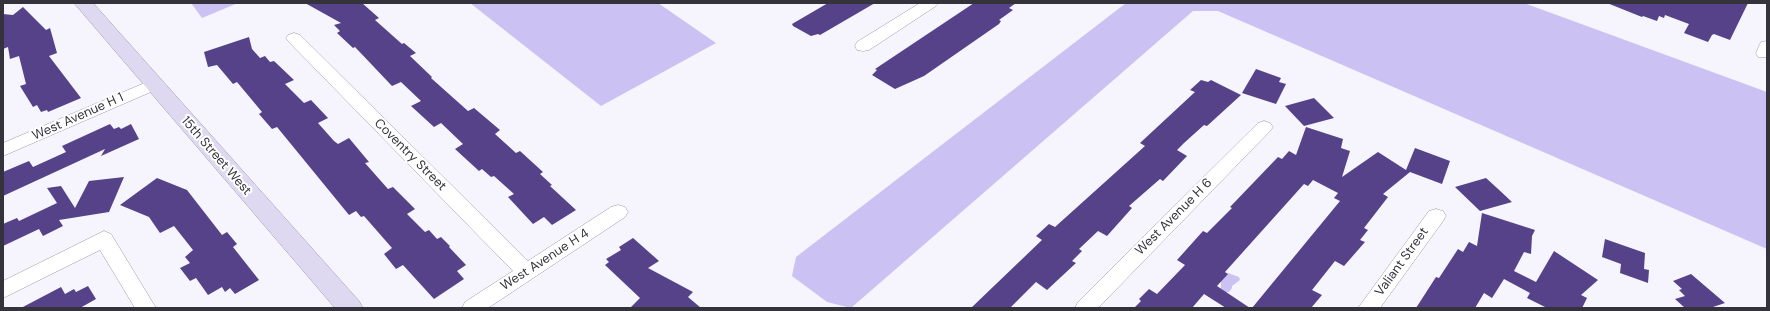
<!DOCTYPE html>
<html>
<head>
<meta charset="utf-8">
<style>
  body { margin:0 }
  #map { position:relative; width:1770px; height:311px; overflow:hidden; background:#f6f5fd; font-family:"DM Sans",sans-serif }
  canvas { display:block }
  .frame { position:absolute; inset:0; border:4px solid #34323a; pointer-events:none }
</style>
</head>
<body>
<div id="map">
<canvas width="1770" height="311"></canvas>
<div class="frame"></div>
</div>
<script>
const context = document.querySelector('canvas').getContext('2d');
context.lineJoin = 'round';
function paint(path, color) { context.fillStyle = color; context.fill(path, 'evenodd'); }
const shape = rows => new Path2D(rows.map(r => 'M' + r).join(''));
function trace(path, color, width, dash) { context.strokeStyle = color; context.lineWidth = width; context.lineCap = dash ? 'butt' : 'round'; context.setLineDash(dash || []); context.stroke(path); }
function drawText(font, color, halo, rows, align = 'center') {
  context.font = font + ' "DM Sans",sans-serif'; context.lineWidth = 4; context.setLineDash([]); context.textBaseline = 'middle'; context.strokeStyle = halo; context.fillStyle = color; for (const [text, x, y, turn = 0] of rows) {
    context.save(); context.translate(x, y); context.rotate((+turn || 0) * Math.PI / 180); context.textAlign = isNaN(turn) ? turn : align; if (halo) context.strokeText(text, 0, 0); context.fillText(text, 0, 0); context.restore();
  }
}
const water = shape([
  [191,3,238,3,202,18],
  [470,3,658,3,716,43,601,106],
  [1126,3,1524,3,1767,92,1767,249,1218,11,1193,11,851,308,827,302,792,276,796,257],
  [1228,273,1239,277,1240,280,1232,286,1232,288,1229,292,1225,292,1221,289,1221,281]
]);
const building = shape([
  [305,3,362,3,379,18,375,20,402,44,404,43,416,53,410,56,432,77,431,78,468,111,474,108,500,130,495,134,516,153,520,151,543,172,540,174,552,185,550,186,576,210,552,225,544,217,533,224,508,197,514,194,494,176,491,177,482,169,479,171,455,149,463,144,441,123,434,127,411,106,421,101,401,82,392,86,355,47,353,48,337,33,340,31,334,25,341,23],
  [828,3,875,3,820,35,818,34,811,36,793,26,792,24],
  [974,3,1016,3,1009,8,1013,10,999,20,1001,21,999,24,924,76,895,89,872,75,877,70,875,69],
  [1607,3,1748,3,1730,40,1714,34,1712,35,1708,42,1684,33,1689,24,1665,15,1664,18,1659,16,1657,21,1643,16,1642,17],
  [23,7,46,30,50,28,57,53,49,56,81,98,48,112,47,110,41,112,37,105,33,107,20,86,26,84,19,56,10,59,8,47,3,49,3,14,13,15],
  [249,37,252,49,260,58,265,56,270,62,274,61,294,80,285,84,304,103,311,100,328,118,318,123,334,141,338,144,349,138,369,162,365,163,388,189,393,187,415,209,407,214,425,232,429,230,437,239,441,237,450,246,449,247,466,265,457,271,464,279,434,299,403,265,396,269,384,254,392,248,364,216,361,217,356,211,349,215,277,127,272,129,259,114,262,112,237,82,233,84,217,65,208,67,204,52],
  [1256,69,1281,78,1279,82,1286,84,1276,104,1242,93],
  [1201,80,1208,82,1211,80,1241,95,1207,126,1204,125,1184,143,1177,150,1187,156,1163,181,1160,179,1129,206,1132,208,1107,236,1098,231,1079,249,1082,251,1072,261,1076,263,1047,290,1036,282,1010,308,971,308,1042,240,1036,236,1049,224,1055,227,1145,146,1140,143,1195,92,1190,90],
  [1314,98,1334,118,1304,126,1285,106],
  [110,124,114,129,119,127,121,129,131,124,139,139,101,156,105,149,3,196,3,172,29,161,33,167,66,152,62,146],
  [1306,127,1343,139,1341,148,1350,151,1342,177,1378,152,1406,170,1415,148,1450,161,1442,184,1410,172,1383,194,1388,197,1364,228,1368,230,1360,240,1365,242,1344,266,1335,261,1312,290,1322,295,1311,308,1252,308,1340,201,1334,198,1338,193,1313,180,1308,186,1304,184,1225,272,1228,274,1217,286,1250,308,1226,308,1204,294,1192,308,1134,308,1141,301,1139,299,1149,289,1157,294,1185,265,1177,260,1203,231,1207,233,1232,208,1230,207,1278,157,1282,159,1289,151,1296,155],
  [124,177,109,212,59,220,63,226,43,236,39,229,3,246,3,224,17,218,19,221,57,203,47,188,61,186,75,208,89,181],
  [157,178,187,190,222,235,227,232,237,244,233,247,259,280,235,294,230,288,225,292,222,287,208,295,196,278,190,281,180,268,190,263,185,257,193,250,174,226,160,233,149,217,120,205],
  [1486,178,1497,188,1512,202,1480,211,1455,187],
  [1482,213,1535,230,1532,236,1531,254,1524,252,1514,271,1536,282,1554,251,1598,280,1581,295,1587,298,1582,308,1547,308,1527,298,1530,293,1504,279,1492,298,1484,293,1475,308,1416,308,1436,277,1439,278,1458,249,1463,252,1469,242,1477,246],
  [633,238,659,261,648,268,693,292,688,297,701,308,630,308,640,298,605,265,609,262,606,259,621,250,619,247],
  [1605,239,1645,253,1644,269,1649,270,1648,283,1620,273,1621,264,1602,257],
  [1691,274,1725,303,1710,308,1685,308,1675,299,1685,296,1679,290,1682,289,1673,281],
  [88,286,96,299,80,308,21,308,61,287,65,294,74,289,76,292]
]);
const street = shape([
  [920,3,939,3,936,6,869,50,863,51,857,50,855,46,857,42,920,3],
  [294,33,300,35,528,261,611,207,618,205,625,207,628,212,625,217,488,308,462,308,465,302,513,271,288,41,286,38,288,35,294,33],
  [1767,41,1767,57,1758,57,1756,53,1759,46,1761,42,1767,41],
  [154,79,160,80,162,84,160,88,3,156,3,143,154,79],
  [1264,121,1270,123,1273,127,1270,131,1098,308,1075,308,1078,302,1258,123,1264,121],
  [1436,209,1443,211,1446,216,1443,221,1380,308,1358,308,1429,211,1436,209],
  [104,231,111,234,156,308,135,308,100,250,3,298,3,281,104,231]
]);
const secondary = shape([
  [74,3,93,3,359,301,363,308,335,308,74,3]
]);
const streetNames = [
  ["West Avenue H 1",78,117,-24],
  ["Coventry Street",410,155,45],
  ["15th Street West",216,156,49],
  ["West Avenue H 6",1174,217,-45],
  ["West Avenue H 4",545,260,-33],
  ["Valiant Street",1402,262,-54]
];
paint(water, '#cbc2f3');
paint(building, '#554289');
trace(street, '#9a97aa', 1);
trace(secondary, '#9a97aa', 1);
paint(street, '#fff');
paint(secondary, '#ded9f0');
drawText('13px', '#34323a', '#fff', streetNames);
</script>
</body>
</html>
